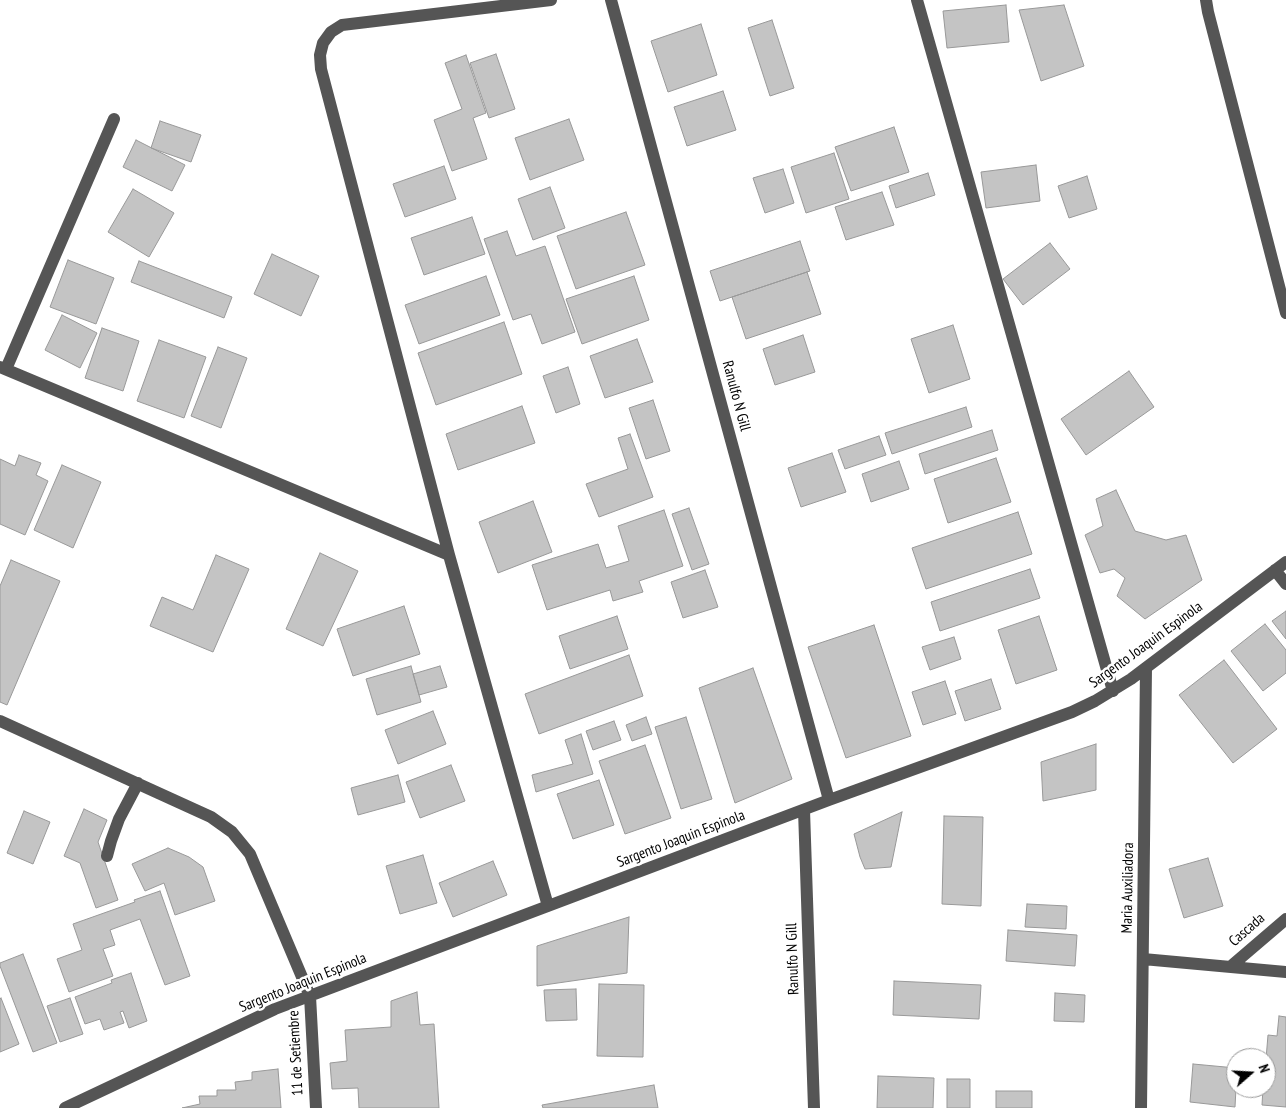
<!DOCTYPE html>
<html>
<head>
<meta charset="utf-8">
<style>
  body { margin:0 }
  #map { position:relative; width:1286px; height:1108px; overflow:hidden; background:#fff; font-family:"PT Sans Narrow",sans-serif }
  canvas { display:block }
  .north { position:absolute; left:1226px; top:1048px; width:50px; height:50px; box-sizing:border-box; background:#fff; border:1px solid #999; border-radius:50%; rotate:71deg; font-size:14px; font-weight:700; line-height:20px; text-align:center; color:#000 }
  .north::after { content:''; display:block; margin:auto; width:18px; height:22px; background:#000; clip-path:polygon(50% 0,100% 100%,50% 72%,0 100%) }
</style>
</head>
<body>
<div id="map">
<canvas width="1286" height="1108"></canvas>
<div class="north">N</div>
</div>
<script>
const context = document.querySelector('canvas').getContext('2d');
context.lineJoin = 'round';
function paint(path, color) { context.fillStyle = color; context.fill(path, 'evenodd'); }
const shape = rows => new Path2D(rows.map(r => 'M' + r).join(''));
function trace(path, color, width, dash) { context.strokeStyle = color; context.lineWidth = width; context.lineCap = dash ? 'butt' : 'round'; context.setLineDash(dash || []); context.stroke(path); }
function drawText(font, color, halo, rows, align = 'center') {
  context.font = font + ' "PT Sans Narrow",sans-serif'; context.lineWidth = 5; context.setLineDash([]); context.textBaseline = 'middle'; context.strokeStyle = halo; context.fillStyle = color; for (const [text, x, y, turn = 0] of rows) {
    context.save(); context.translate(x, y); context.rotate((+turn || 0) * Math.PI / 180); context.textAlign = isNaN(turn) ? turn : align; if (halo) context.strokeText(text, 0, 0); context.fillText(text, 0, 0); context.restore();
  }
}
const building = shape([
  [1006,5,1009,42,947,48,943,11,1006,5],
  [1064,5,1084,66,1041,81,1019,10,1064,5],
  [772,20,794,88,770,96,748,28,772,20],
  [701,24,717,75,668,92,651,41,701,24],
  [496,54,515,109,489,118,470,63,496,54],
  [466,55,486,113,473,118,487,159,452,171,434,120,462,109,445,63,466,55],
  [723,91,736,130,687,146,674,107,723,91],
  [569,119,584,160,530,180,515,138,569,119],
  [160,121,201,135,191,162,151,148,160,121],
  [894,127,909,172,851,191,835,147,894,127],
  [136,140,185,165,172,191,123,167,136,140],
  [834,153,849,199,806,213,791,167,834,153],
  [1036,165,1040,201,986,208,981,172,1036,165],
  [444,166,456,199,405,217,393,184,444,166],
  [783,169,794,203,765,213,753,178,783,169],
  [928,173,935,195,896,208,889,186,928,173],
  [1087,176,1097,209,1069,218,1058,186,1087,176],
  [550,187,565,228,533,240,518,199,550,187],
  [133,189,174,213,149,257,108,232,133,189],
  [882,192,894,225,846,240,835,207,882,192],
  [626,212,645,265,576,289,557,236,626,212],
  [472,217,485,254,424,275,411,238,472,217],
  [507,231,516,256,545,246,575,332,542,344,531,314,513,320,484,239,507,231],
  [800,241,810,271,720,301,710,271,800,241],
  [1050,243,1070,269,1023,305,1003,279,1050,243],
  [272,254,319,276,301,316,254,294,272,254],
  [68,260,114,278,96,324,50,307,68,260],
  [139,261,232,297,224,318,131,282,139,261],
  [807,272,821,314,746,339,732,297,807,272],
  [486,276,500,315,419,344,405,305,486,276],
  [634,276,649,320,582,344,566,299,634,276],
  [62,315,97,333,80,368,45,350,62,315],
  [504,322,522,374,436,405,418,353,504,322],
  [953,325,970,379,929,393,911,339,953,325],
  [102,328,139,341,123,391,85,378,102,328],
  [803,335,815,372,775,385,763,349,803,335],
  [637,339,653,382,605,398,590,356,637,339],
  [159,340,206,357,184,418,137,401,159,340],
  [218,347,247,358,221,428,191,416,218,347],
  [568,367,580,404,556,413,543,376,568,367],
  [1129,371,1154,407,1086,455,1061,419,1129,371],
  [653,400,670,451,646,459,629,408,653,400],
  [522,406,535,443,458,470,446,434,522,406],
  [966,407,972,427,892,454,885,433,966,407],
  [992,430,998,450,925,474,919,454,992,430],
  [630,434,653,497,599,517,586,484,628,469,618,438,630,434],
  [879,436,886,455,845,469,838,450,879,436],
  [832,453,846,492,801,507,788,468,832,453],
  [19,455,41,463,36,475,48,481,25,535,0,524,0,459,15,466,19,455],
  [996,458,1011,502,948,523,934,479,996,458],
  [899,461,909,489,871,502,862,474,899,461],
  [62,465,101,482,73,548,34,530,62,465],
  [1116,490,1135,531,1166,540,1186,535,1202,580,1145,619,1117,596,1125,578,1114,569,1100,573,1085,535,1103,526,1096,499,1116,490],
  [533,501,552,552,498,573,479,522,533,501],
  [689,508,709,564,692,570,672,514,689,508],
  [664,510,683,566,639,581,643,592,613,601,610,590,547,610,532,565,598,544,606,568,629,561,618,526,664,510],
  [1018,512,1032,554,926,589,912,548,1018,512],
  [320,553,358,571,323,646,286,629,320,553],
  [216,555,249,569,213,652,150,626,162,597,193,610,216,555],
  [11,560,60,581,7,705,0,702,0,586,11,560],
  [1030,569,1040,598,940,631,931,602,1030,569],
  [705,570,718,607,683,618,671,582,705,570],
  [404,606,420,654,353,676,337,629,404,606],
  [1286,611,1286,639,1272,621,1286,611],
  [617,616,628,649,570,669,559,636,617,616],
  [1039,616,1057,670,1016,684,998,630,1039,616],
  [1265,624,1286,650,1286,673,1263,691,1231,651,1265,624],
  [874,625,911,736,846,758,808,647,874,625],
  [954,637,961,659,930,670,922,647,954,637],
  [629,655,643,696,539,734,525,694,629,655],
  [1224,660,1277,729,1233,763,1179,695,1224,660],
  [411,666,421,702,377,715,366,679,411,666],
  [440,666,447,687,419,695,413,674,440,666],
  [753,668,792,779,735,803,699,688,753,668],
  [991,679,1001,709,965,721,955,691,991,679],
  [945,681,956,714,923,725,912,692,945,681],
  [433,711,446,744,398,764,385,730,433,711],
  [646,717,652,734,632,741,626,725,646,717],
  [686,717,712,799,681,809,655,727,686,717],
  [614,721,621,740,593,750,586,731,614,721],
  [581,734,593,774,536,792,532,775,573,764,565,740,581,734],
  [1096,744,1096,790,1043,801,1041,762,1096,744],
  [645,745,671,818,625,834,599,761,645,745],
  [451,765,465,801,420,818,406,782,451,765],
  [398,775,405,802,358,815,351,788,398,775],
  [599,780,614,825,573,839,557,794,599,780],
  [84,809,107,820,98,842,118,900,96,908,80,863,64,856,84,809],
  [24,811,50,822,33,864,7,853,24,811],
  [902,812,891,867,865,869,860,857,854,834,902,812],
  [944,816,983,817,981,906,942,904,944,816],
  [168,848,189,857,203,867,215,901,175,915,164,883,145,891,132,864,168,848],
  [423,855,437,903,400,914,386,866,423,855],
  [1208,858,1223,906,1184,918,1169,869,1208,858],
  [493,861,507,895,453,917,439,883,493,861],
  [160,891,190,976,165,985,140,919,110,930,115,945,103,949,113,976,69,992,57,959,82,950,73,924,135,902,134,900,160,891],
  [1027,904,1067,906,1066,929,1025,927,1027,904],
  [629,917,627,973,537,986,537,946,629,917],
  [1008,930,1077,935,1075,966,1006,961,1008,930],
  [23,954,57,1043,33,1052,0,966,0,963,23,954],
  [131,973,147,1021,129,1028,123,1011,120,1012,124,1023,104,1030,100,1019,85,1024,75,997,112,983,111,980,131,973],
  [894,981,981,985,979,1019,893,1015,894,981],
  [599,984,644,985,643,1057,597,1056,599,984],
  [576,989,577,1020,546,1021,544,990,576,989],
  [417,992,420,1025,434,1024,439,1108,359,1108,358,1088,332,1089,330,1063,347,1061,345,1030,391,1027,391,1001,417,992],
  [1055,993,1085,995,1084,1022,1054,1021,1055,993],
  [1,998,19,1044,0,1052,0,999,1,998],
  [70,998,83,1034,60,1042,47,1006,70,998],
  [1279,1016,1286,1017,1286,1107,1262,1105,1263,1088,1266,1088,1266,1059,1268,1035,1277,1036,1279,1016],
  [1193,1064,1236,1068,1236,1088,1235,1107,1190,1102,1193,1064],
  [278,1069,281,1108,182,1108,200,1104,199,1096,217,1096,217,1090,236,1090,235,1082,252,1080,252,1072,278,1069],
  [878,1076,934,1078,933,1108,877,1108,878,1076],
  [947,1079,970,1079,970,1108,947,1108,947,1079],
  [654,1085,658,1108,543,1108,542,1105,654,1085],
  [996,1091,1032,1091,1032,1108,996,1108,996,1091]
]);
const minor = shape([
  [611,0,829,800],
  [917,0,1113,691],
  [1206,0,1208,12,1286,313],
  [0,367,449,555],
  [6,369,114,119],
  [1275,570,1286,584],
  [0,721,211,817,232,832,250,854,310,996,316,1108],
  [804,810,814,1108],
  [107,856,111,841,119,819,138,783],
  [548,906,449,555,321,69,320,55,323,43,331,32,342,25,551,0],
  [1143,959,1286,972],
  [1230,967,1286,919],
  [65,1108,275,1009,829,800,1072,712,1095,701,1131,679,1286,562],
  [1141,1108,1146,668]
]);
const streetNames = [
  ["Ranulfo N Gill",736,396,75],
  ["Sargento Joaquin Espinola",1146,645,-36],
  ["Sargento Joaquin Espinola",681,839,-21],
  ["Maria Auxiliadora",1128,888,-89],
  ["Cascada",1247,930,-41],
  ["Ranulfo N Gill",793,959,-92],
  ["Sargento Joaquin Espinola",303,983,-22],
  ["11 de Setiembre",296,1053,-93]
];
paint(building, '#c4c4c4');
trace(building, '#999', 1);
trace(minor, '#555', 12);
drawText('15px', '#000', '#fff', streetNames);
</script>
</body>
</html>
